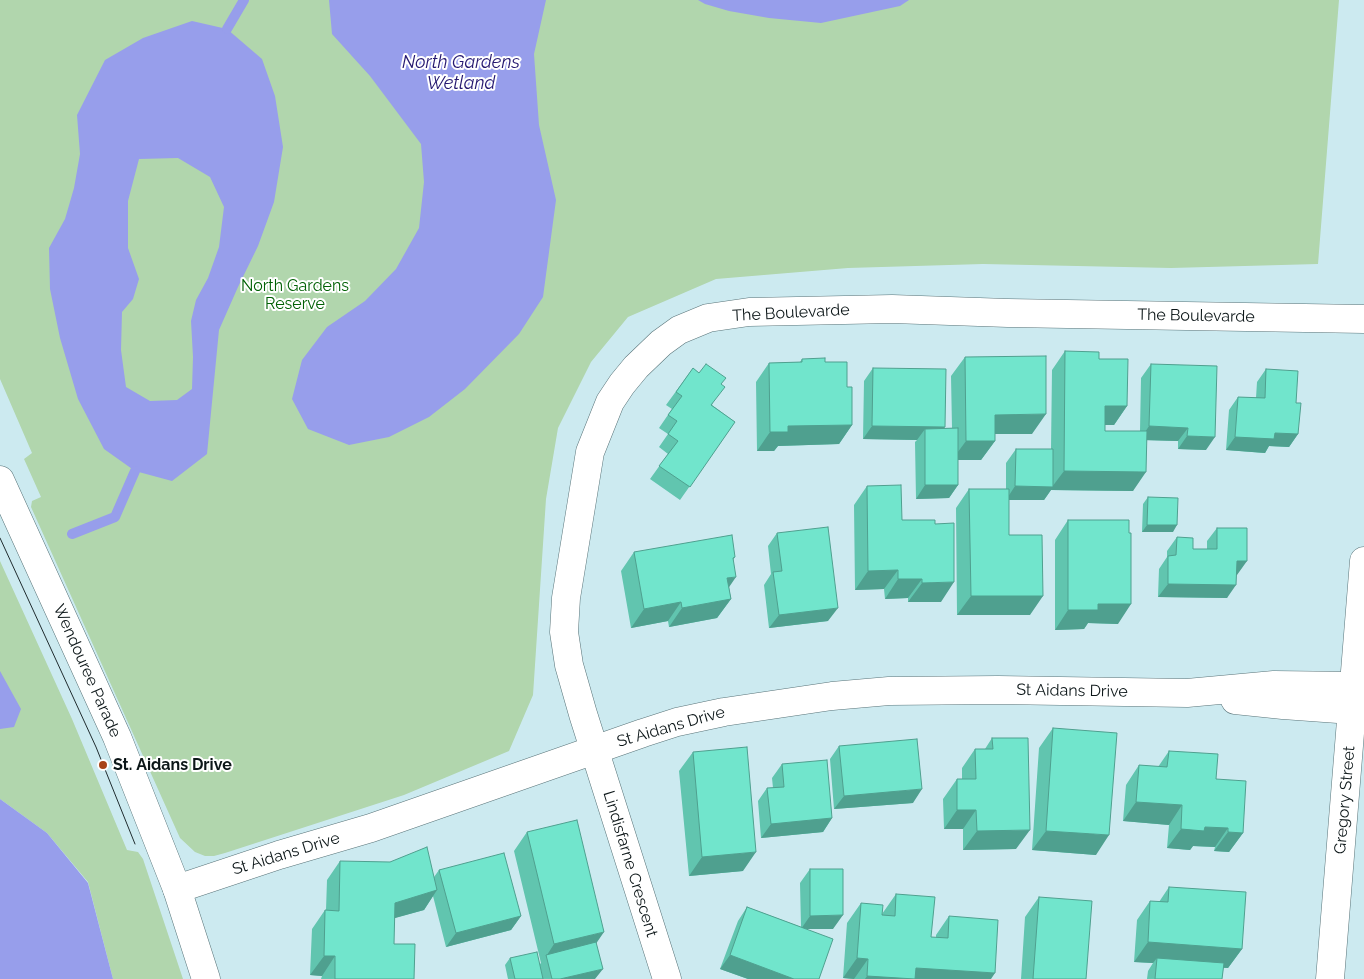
<!DOCTYPE html>
<html>
<head>
<meta charset="utf-8">
<style>
  body { margin:0 }
  canvas { display:block; background:#cceaf0 }
</style>
</head>
<body>
<canvas width="1364" height="979"></canvas>
<script>
const context = document.querySelector('canvas').getContext('2d');
context.lineJoin = 'round';
function paint(path, color) { context.fillStyle = color; context.fill(path, 'evenodd'); }
const shape = rows => new Path2D(rows.map(r => 'M' + r).join(''));
function trace(path, color, width, dash) { context.strokeStyle = color; context.lineWidth = width; context.lineCap = dash ? 'butt' : 'round'; context.setLineDash(dash || []); context.stroke(path); }
function drawText(font, color, halo, rows, align = 'center') {
  context.font = font + ' Raleway,sans-serif'; context.lineWidth = 4; context.setLineDash([]); context.textBaseline = 'middle'; context.strokeStyle = halo; context.fillStyle = color; for (const [text, x, y, turn = 0] of rows) {
    context.save(); context.translate(x, y); context.rotate((+turn || 0) * Math.PI / 180); context.textAlign = isNaN(turn) ? turn : align; if (halo) context.strokeText(text, 0, 0); context.fillText(text, 0, 0); context.restore();
  }
}
const green = shape([
  [0,0,1339,0,1318,264,1171,268,983,264,848,268,716,279,628,317,591,362,558,428,546,499,533,695,509,751,404,795,225,853,214,856,205,856,195,852,180,838,31,507,32,501,41,497,24,459,32,453,0,379],
  [0,561,72,719,127,850,138,852,143,859,183,979,113,979,88,882,47,833,0,799]
]);
const water = shape([
  [329,0,546,0,534,54,539,125,556,200,543,297,519,334,465,389,429,417,389,437,349,445,308,429,292,399,302,360,327,327,365,301,396,269,419,228,424,182,421,144,370,76,332,34],
  [698,0,909,0,900,6,821,23,769,18,729,11,705,4],
  [192,21,227,29,262,59,275,96,283,147,274,202,258,246,238,287,219,330,207,454,172,481,135,471,104,449,78,399,60,338,50,289,49,248,65,219,74,188,80,154,77,115,105,60,143,38],
  [178,158,210,177,224,207,219,247,208,278,196,300,191,321,193,357,192,389,177,400,150,401,126,387,121,350,122,312,133,299,139,279,128,248,128,201,139,159],
  [0,671,21,709,14,727,0,729],
  [0,799,47,833,88,883,113,979,0,979]
]);
const stream = shape([
  [227,29,244,0],
  [72,534,115,517,135,471]
]);
const street = shape([
  [1235,700,1283,705,1352,710],
  [177,889,279,855,371,828,643,733,677,722,724,712,832,696,889,691,998,690,1187,693,1274,685,1354,686],
  [667,979,583,714,569,665,564,632,566,598,590,452,610,402,622,384,636,367,661,343,679,330,708,318,749,312,892,309,1008,313,1364,319],
  [1330,979,1364,561]
]);
const secondary = shape([
  [0,480,117,737,177,889,206,979]
]);
const tram = shape([
  [0,538,96,747,135,844]
]);
const wall = shape([
  [1065,351,1099,359,1127,406,1114,425,1105,425,1105,431,1140,431,1141,378,1151,364,1206,450,1178,449,1178,441,1147,440,1133,491,1051,490,1044,500,1009,500,1009,535,1030,615,957,615,956,508,969,489,1006,489,1006,463,1016,449,1051,449,1052,370],
  [965,357,1032,434,995,434,995,441,981,460,958,460,958,485,949,498,916,499,915,442,917,440,863,439,864,381,873,368,944,428,952,428,951,376],
  [802,359,825,362,847,387,852,425,839,444,778,446,774,451,757,451,756,382,769,363,800,362],
  [693,368,699,373,721,384,712,405,735,422,680,500,650,479,668,454,659,447,668,434,659,428,672,409,666,405],
  [1266,369,1296,403,1298,434,1289,447,1269,446,1265,453,1226,450,1229,410,1238,397,1256,398,1257,382],
  [867,486,902,520,941,602,908,602,908,598,885,599,884,589,855,590,854,505],
  [1148,497,1173,532,1142,532,1143,504],
  [1068,520,1118,624,1088,623,1084,629,1055,630,1055,540],
  [1217,528,1237,575,1236,575,1227,598,1158,597,1159,569,1167,557,1167,551,1177,537,1193,549,1207,549,1207,541],
  [777,533,828,621,769,628,764,585,771,574,768,546],
  [634,552,735,557,733,560,729,587,731,599,717,618,669,627,668,621,631,628,621,571],
  [1053,728,1096,855,1032,850,1039,748],
  [992,738,1016,849,963,850,963,829,944,829,943,799,957,779,962,779,962,768,975,749,985,749],
  [839,746,913,803,834,809,830,759],
  [1169,751,1216,779,1243,833,1229,852,1214,851,1215,847,1193,846,1190,850,1167,848,1169,825,1123,821,1126,785,1139,765,1158,767],
  [693,752,743,871,689,876,679,771],
  [782,764,832,818,823,832,761,838,758,801,767,788,773,788,772,778],
  [527,832,596,943,595,979,508,979,505,965,510,958,540,964,541,963,514,851],
  [340,861,434,877,439,870,521,916,511,930,446,947,433,896,424,910,394,918,394,944,414,979,321,979,322,976,310,975,312,929,325,910,326,910,327,880],
  [810,869,833,929,806,929,819,979,748,979,720,969,738,921,747,907,801,927,800,883],
  [1169,887,1242,949,1228,968,1223,968,1222,979,1147,979,1148,971,1153,963,1134,962,1137,920,1150,901,1159,902],
  [896,894,931,937,936,938,936,935,949,916,991,979,854,979,843,978,847,923,861,903,882,915,882,914],
  [1039,897,1086,979,1021,979,1025,917]
]);
const shadedWall = shape([
  [1105,406,1127,406,1114,425,1092,425],
  [1046,414,1032,434,981,434,995,415],
  [852,425,839,444,778,446,774,451,757,451,770,432,788,426],
  [872,426,945,427,936,440,925,429,917,440,863,439],
  [1149,426,1188,428,1178,441,1140,440],
  [1275,433,1298,434,1289,447,1269,446,1265,453,1226,450,1235,437],
  [1187,436,1215,437,1206,450,1178,449],
  [966,441,995,441,981,460,952,460],
  [1064,471,1146,472,1133,491,1051,490,1044,500,1006,500,1015,486,1052,487],
  [925,485,958,485,949,498,916,499],
  [1147,525,1177,525,1173,532,1142,532],
  [1237,561,1247,561,1237,575,1227,575],
  [898,570,884,589,855,590,868,571],
  [736,577,723,596,727,578],
  [898,579,922,579,908,598,885,599],
  [954,582,941,602,908,602,922,583],
  [1168,584,1236,585,1227,598,1158,597],
  [971,596,1043,596,1030,615,957,615],
  [731,599,717,618,669,627,682,608],
  [681,602,668,621,631,628,644,609],
  [1098,604,1131,604,1118,624,1088,623,1084,629,1055,630,1068,610],
  [838,608,828,621,769,628,779,615],
  [922,789,913,803,834,809,844,796],
  [1136,802,1182,805,1169,825,1123,821],
  [957,810,976,810,963,829,944,829],
  [832,818,823,832,761,838,771,824],
  [1205,827,1228,828,1215,847,1193,846,1190,850,1167,848,1181,829],
  [1030,830,1016,849,963,850,977,831],
  [1046,831,1109,835,1096,855,1032,850],
  [1228,832,1243,833,1229,852,1214,851],
  [756,852,743,871,689,876,702,857],
  [437,890,424,910,381,922,395,903],
  [843,915,833,929,801,929,810,916],
  [521,916,511,930,446,947,456,933],
  [604,932,591,951,547,955,554,944],
  [1148,942,1242,949,1228,968,1157,963,1157,958,1153,963,1134,962],
  [730,955,794,979,748,979,720,969],
  [324,956,335,956,322,976,310,975],
  [857,958,868,959,854,979,843,978],
  [916,968,995,973,991,979,865,979,867,976],
  [603,969,595,979,560,979]
]);
const building = shape([
  [1065,351,1099,352,1099,359,1128,359,1127,406,1105,406,1105,431,1147,431,1146,472,1064,471,1065,351],
  [1046,356,1046,414,995,415,995,441,966,441,965,357,1046,356],
  [825,358,825,362,847,362,847,387,852,387,852,425,788,426,788,432,770,432,769,363,802,362,802,359,825,358],
  [706,364,726,378,721,384,725,387,711,405,735,422,690,487,659,466,678,441,668,434,677,421,668,415,682,396,676,392,693,368,699,373,706,364],
  [1151,364,1217,366,1215,437,1187,436,1188,428,1149,426,1151,364],
  [873,368,946,369,945,427,872,426,873,368],
  [1266,369,1298,371,1296,403,1301,403,1298,434,1275,433,1274,439,1235,437,1238,397,1265,398,1266,369],
  [958,428,958,485,925,485,925,429,958,428],
  [1016,449,1053,449,1053,487,1015,486,1016,449],
  [901,485,902,520,935,520,935,524,954,523,954,582,922,583,922,579,898,579,898,570,868,571,867,486,901,485],
  [969,489,1009,489,1009,535,1042,535,1043,596,971,596,969,489],
  [1148,497,1178,498,1177,525,1147,525,1148,497],
  [1068,520,1129,520,1129,533,1131,533,1131,604,1098,604,1098,610,1068,610,1068,520],
  [828,527,838,608,779,615,773,572,782,571,777,533,828,527],
  [1217,528,1247,528,1247,561,1237,561,1236,585,1168,584,1168,556,1176,555,1177,537,1193,538,1193,549,1217,549,1217,528],
  [732,535,735,557,733,558,736,577,727,578,731,599,682,608,681,602,644,609,634,552,732,535],
  [1053,728,1117,733,1109,835,1046,831,1053,728],
  [992,738,1028,738,1030,830,977,831,976,810,957,810,957,779,976,779,975,749,993,749,992,738],
  [917,739,922,789,844,796,839,746,917,739],
  [747,747,756,852,702,857,693,752,747,747],
  [1169,751,1218,754,1216,779,1246,781,1243,833,1228,832,1228,828,1205,827,1204,831,1181,829,1182,805,1136,802,1139,765,1167,767,1169,751],
  [827,760,832,818,771,824,767,788,784,787,782,764,827,760],
  [577,820,604,932,554,944,527,832,577,820],
  [427,847,437,890,395,903,394,944,415,944,414,979,335,979,335,956,324,956,325,910,339,911,340,861,390,862,427,847],
  [504,853,521,916,456,933,439,870,504,853],
  [810,869,843,869,843,915,810,916,810,869],
  [1169,887,1246,892,1242,949,1148,942,1150,901,1168,902,1169,887],
  [896,894,935,897,931,937,948,938,949,916,998,920,995,973,916,968,915,979,867,976,868,959,857,958,861,903,883,905,882,915,895,916,896,894],
  [1039,897,1092,901,1086,979,1033,979,1039,897],
  [747,907,833,939,819,979,794,979,730,955,747,907],
  [596,942,603,969,560,979,552,979,546,955,596,942],
  [537,952,543,979,515,979,510,958,537,952],
  [1157,958,1224,963,1222,979,1155,979,1157,958]
]);
const markers = [
  [103,765,5,"#a74217"]
];
const parkNames = [
  ["North Gardens",295,286],
  ["Reserve",295,304]
];
const streetNames = [
  ["The Boulevarde",791,313,-3],
  ["The Boulevarde",1196,316,1],
  ["Wendouree Parade",87,671,66],
  ["St Aidans Drive",1072,691,1],
  ["St Aidans Drive",671,727,-16],
  ["Gregory Street",1345,800,-85],
  ["St Aidans Drive",286,854,-17],
  ["Lindisfarne Crescent",630,864,73]
];
const poiNames = [
  ["St. Aidans Drive",113,765]
];
const waterNames = [
  ["North Gardens",461,63],
  ["Wetland",461,84]
];
paint(green, '#b1d6ad');
paint(water, '#979eeb');
trace(stream, '#979eeb', 10);
trace(street, '#597479', 29);
trace(secondary, '#597479', 29);
trace(street, '#fff', 28);
trace(secondary, '#fff', 28);
trace(tram, '#202c2f', 1);
paint(wall, '#61c5af');
paint(shadedWall, '#4fa08f');
paint(building, '#71e5cc');
trace(building, '#4fa08f', 1);
for (const [x, y, r, color] of markers) { const dot = new Path2D(); dot.arc(x, y, r, 0, 2 * Math.PI); context.fillStyle = color; context.fill(dot); trace(dot, '#fff', 2); }
drawText('16px', '#006004', '#fff', parkNames);
drawText('16px', '#0c1618', '#fff', streetNames);
drawText('bold 16px', '#0c1618', '#fff', poiNames, 'left');
drawText('italic 18px', '#24176f', '#fff', waterNames);
</script>
</body>
</html>
